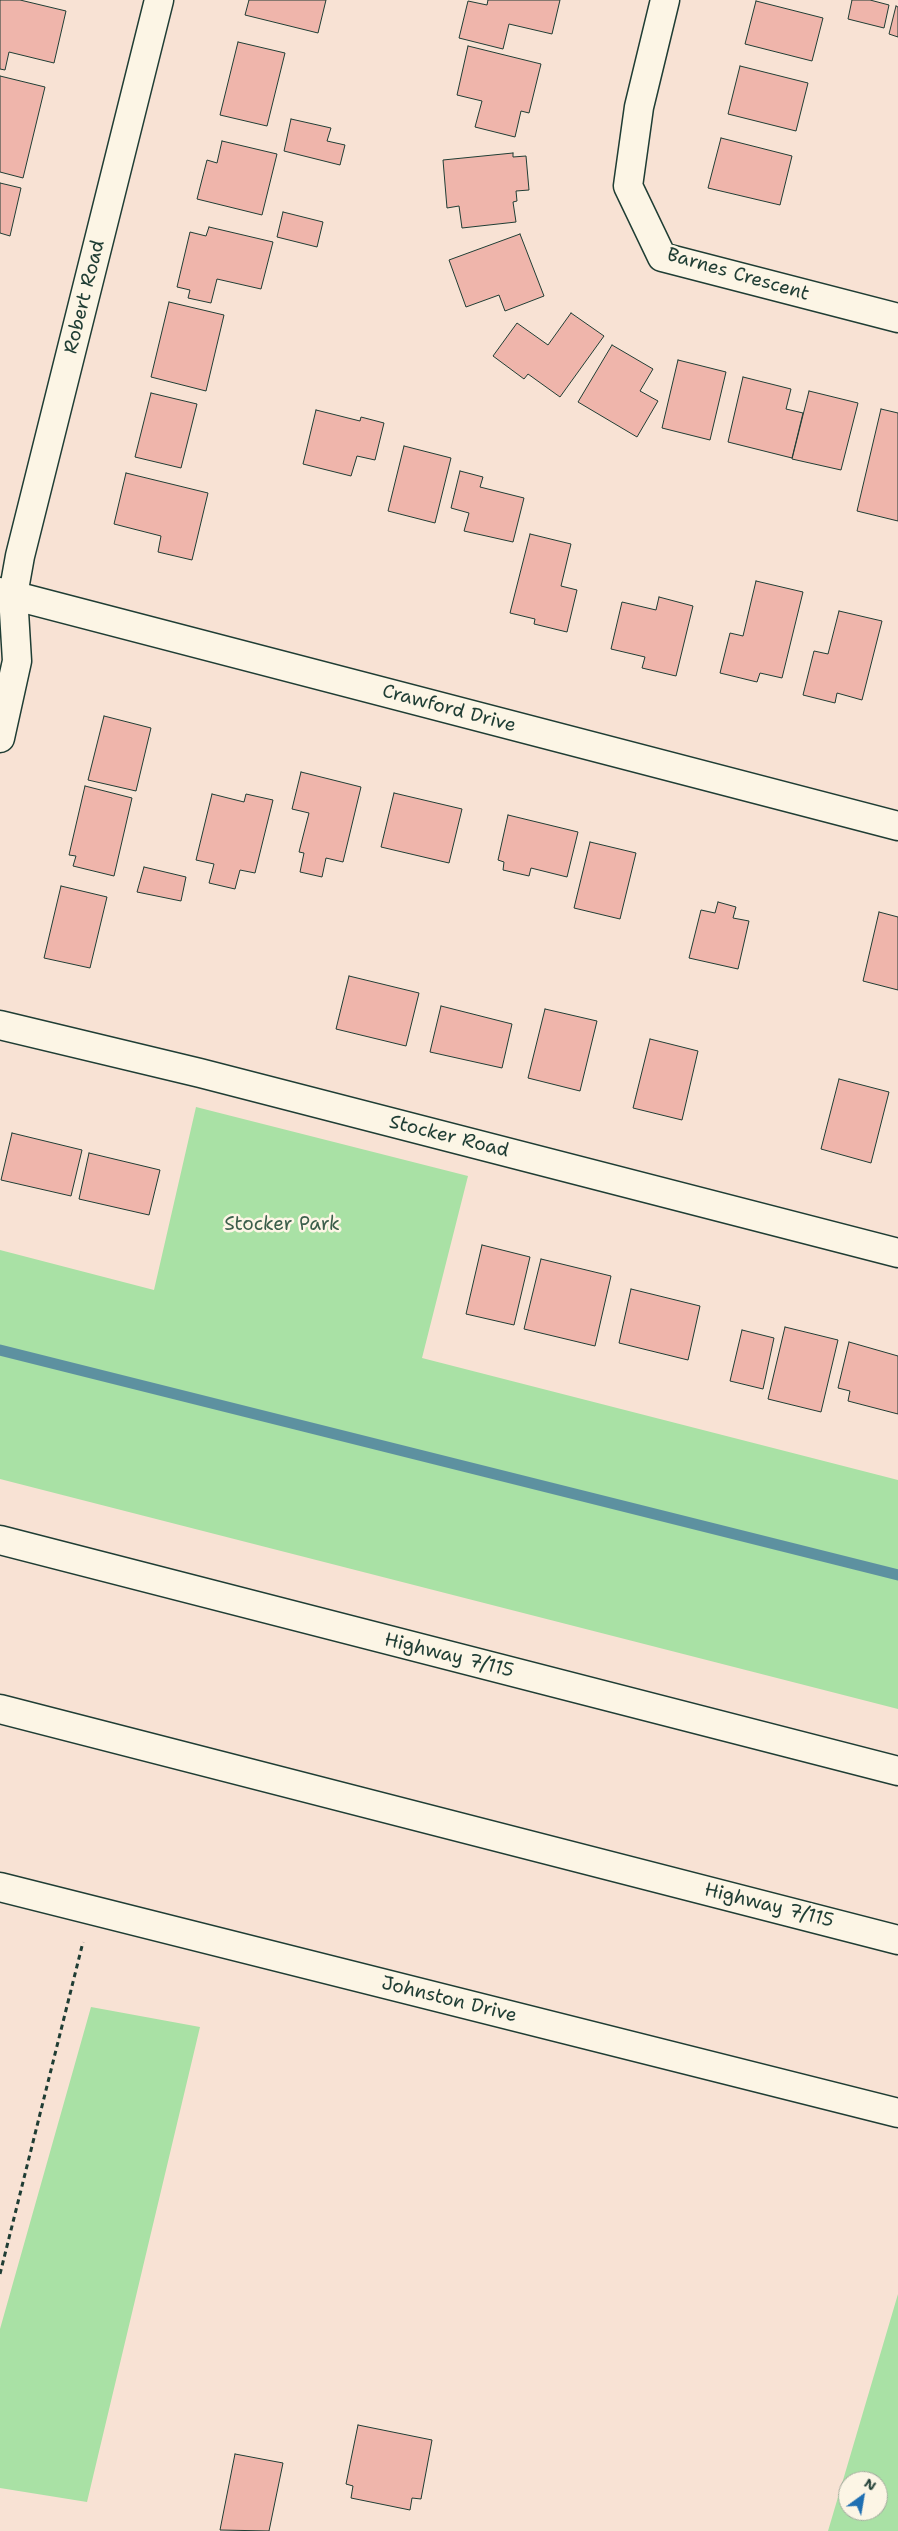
<!DOCTYPE html>
<html>
<head>
<meta charset="utf-8">
<style>
  body { margin:0 }
  #map { position:relative; width:898px; height:2531px; overflow:hidden; background:#f8e2d4; font-family:"Shantell Sans",sans-serif }
  canvas { display:block }
  .north { position:absolute; left:838px; top:2471px; width:50px; height:50px; box-sizing:border-box; background:#fcf5e5; border:1px solid #a4ab9e; border-radius:50%; rotate:32deg; font-size:14px; font-weight:700; line-height:20px; text-align:center; color:#1f3d34 }
  .north::after { content:''; display:block; margin:auto; width:18px; height:22px; background:#1f6fb2; clip-path:polygon(50% 0,100% 100%,50% 72%,0 100%) }
</style>
</head>
<body>
<div id="map">
<canvas width="898" height="2531"></canvas>
<div class="north">N</div>
</div>
<script>
const context = document.querySelector('canvas').getContext('2d');
context.lineJoin = 'round';
function paint(path, color) { context.fillStyle = color; context.fill(path, 'evenodd'); }
const shape = rows => new Path2D(rows.map(r => 'M' + r).join(''));
function trace(path, color, width, dash) { context.strokeStyle = color; context.lineWidth = width; context.lineCap = dash ? 'butt' : 'round'; context.setLineDash(dash || []); context.stroke(path); }
function drawText(font, color, halo, rows, align = 'center') {
  context.font = font + ' "Shantell Sans",sans-serif'; context.lineWidth = 5; context.setLineDash([]); context.textBaseline = 'middle'; context.strokeStyle = halo; context.fillStyle = color; for (const [text, x, y, turn = 0] of rows) {
    context.save(); context.translate(x, y); context.rotate((+turn || 0) * Math.PI / 180); context.textAlign = isNaN(turn) ? turn : align; if (halo) context.strokeText(text, 0, 0); context.fillText(text, 0, 0); context.restore();
  }
}
const green = shape([
  [196,1107,468,1176,422,1358,898,1480,898,1709,0,1479,0,1250,154,1290],
  [91,2007,200,2027,87,2502,0,2488,0,2329],
  [898,2294,898,2531,828,2531],
  [848,2481,878,2481,878,2511,848,2511]
]);
const stream = shape([
  [0,1350,898,1575]
]);
const building = shape([
  [0,0,20,0,66,11,54,63,9,52,5,70,0,69,0,0],
  [249,0,326,0,318,33,245,15,249,0],
  [488,0,560,0,552,34,509,24,503,49,459,38,468,1,487,5,488,0],
  [852,0,870,0,889,5,884,28,848,19,852,0],
  [756,1,823,18,812,61,745,44,756,1],
  [896,6,898,7,898,37,889,34,896,6],
  [238,42,285,53,267,126,220,115,238,42],
  [468,46,541,64,529,113,521,111,515,137,475,127,482,101,457,95,468,46],
  [740,66,808,83,796,131,728,114,740,66],
  [0,76,45,87,23,178,0,172,0,76],
  [291,119,331,128,327,141,345,145,340,165,284,151,291,119],
  [721,138,792,156,780,205,708,188,721,138],
  [222,141,277,154,262,215,197,199,207,160,217,163,222,141],
  [513,153,513,157,526,156,529,190,516,191,517,201,513,202,516,222,462,228,459,206,447,208,443,160,513,153],
  [0,183,21,188,10,236,0,233,0,183],
  [283,212,323,222,317,247,277,237,283,212],
  [209,227,273,242,261,289,217,279,211,303,188,298,190,290,177,287,190,232,206,236,209,227],
  [520,234,544,296,505,311,499,295,466,307,449,260,520,234],
  [169,302,224,315,206,391,151,377,169,302],
  [571,313,604,336,560,397,528,374,524,379,493,356,517,323,548,345,571,313],
  [612,345,653,369,640,391,658,401,637,437,578,402,612,345],
  [678,360,726,372,710,440,662,428,678,360],
  [743,377,791,389,786,409,803,413,792,458,728,442,743,377],
  [809,391,858,403,841,470,792,459,809,391],
  [151,393,197,404,181,468,135,457,151,393],
  [881,409,898,413,898,521,857,511,881,409],
  [316,410,360,421,361,417,384,423,375,460,357,456,351,476,303,464,316,410],
  [404,446,451,458,435,523,388,511,404,446],
  [460,471,483,477,480,487,524,498,513,542,464,531,469,513,451,508,460,471],
  [126,473,208,493,192,560,158,552,161,536,114,524,126,473],
  [530,534,571,544,561,586,577,590,567,632,534,624,535,619,510,613,530,534],
  [756,581,803,592,782,678,760,673,757,682,720,673,730,633,743,636,756,581],
  [659,597,693,606,676,676,642,668,645,657,611,649,622,602,656,610,659,597],
  [839,611,882,621,862,700,837,693,835,703,803,695,814,651,828,654,839,611],
  [104,716,151,728,136,791,88,780,104,716],
  [301,772,361,787,343,862,326,858,322,877,300,872,304,853,299,852,309,813,292,809,301,772],
  [85,786,132,798,114,876,73,866,76,856,69,855,85,786],
  [394,793,462,809,449,863,381,847,394,793],
  [212,794,244,802,246,794,273,800,255,873,240,870,235,889,209,883,214,864,196,860,212,794],
  [508,815,578,832,567,877,531,868,529,876,503,870,504,862,498,860,508,815],
  [590,842,636,853,620,919,574,908,590,842],
  [144,867,186,877,181,901,137,892,144,867],
  [61,886,107,897,90,968,44,958,61,886],
  [718,902,736,907,733,918,749,921,738,969,689,958,701,910,715,913,718,902],
  [879,912,898,917,898,990,863,981,879,912],
  [349,976,419,993,406,1046,336,1029,349,976],
  [441,1006,512,1024,502,1068,430,1052,441,1006],
  [545,1009,597,1021,580,1091,528,1078,545,1009],
  [650,1039,698,1051,682,1120,633,1108,650,1039],
  [839,1079,889,1092,871,1163,821,1149,839,1079],
  [12,1133,82,1150,71,1196,1,1180,12,1133],
  [89,1153,160,1170,149,1215,79,1199,89,1153],
  [482,1245,530,1257,514,1325,466,1314,482,1245],
  [541,1259,611,1276,595,1346,524,1329,541,1259],
  [631,1289,700,1306,688,1360,619,1343,631,1289],
  [785,1327,838,1340,821,1412,768,1399,785,1327],
  [742,1330,774,1338,763,1389,730,1381,742,1330],
  [849,1342,898,1356,898,1414,848,1401,850,1391,838,1388,849,1342],
  [358,2425,432,2440,421,2499,412,2498,410,2510,351,2498,353,2486,346,2484,358,2425],
  [235,2454,283,2463,269,2531,220,2530,235,2454]
]);
const path = shape([
  [0,2274,83,1942]
]);
const minor = shape([
  [665,0,639,107,628,186,662,257,898,318],
  [0,738,17,661,13,595,20,556,159,0],
  [0,1025,200,1073,898,1253]
]);
const tertiary = shape([
  [0,592,898,826],
  [0,1887,898,2113]
]);
const motorway = shape([
  [0,1540,898,1771],
  [0,1709,898,1940]
]);
const streetNames = [
  ["Barnes Crescent",738,275,16],
  ["Robert Road",85,297,-76],
  ["Crawford Drive",449,709,15],
  ["Stocker Road",449,1137,14],
  ["Highway 7/115",449,1656,14],
  ["Highway 7/115",769,1906,14],
  ["Johnston Drive",449,2000,14]
];
const parkNames = [
  ["Stocker Park",282,1225]
];
paint(green, '#a9e1a5');
trace(stream, '#5d91a0', 11);
paint(building, '#efb5ab');
trace(building, '#1f3d34', 1);
trace(minor, '#1f3d34', 31);
trace(tertiary, '#1f3d34', 31);
trace(motorway, '#1f3d34', 31);
trace(path, '#1f3d34', 3, [5, 4]);
trace(minor, '#fcf5e5', 28);
trace(tertiary, '#fcf5e5', 28);
trace(motorway, '#fcf5e5', 28);
drawText('19px', '#1f3d34', '#fcf5e5', streetNames);
drawText('19px', '#3b5e4b', '#fcf5e5', parkNames);
</script>
</body>
</html>
